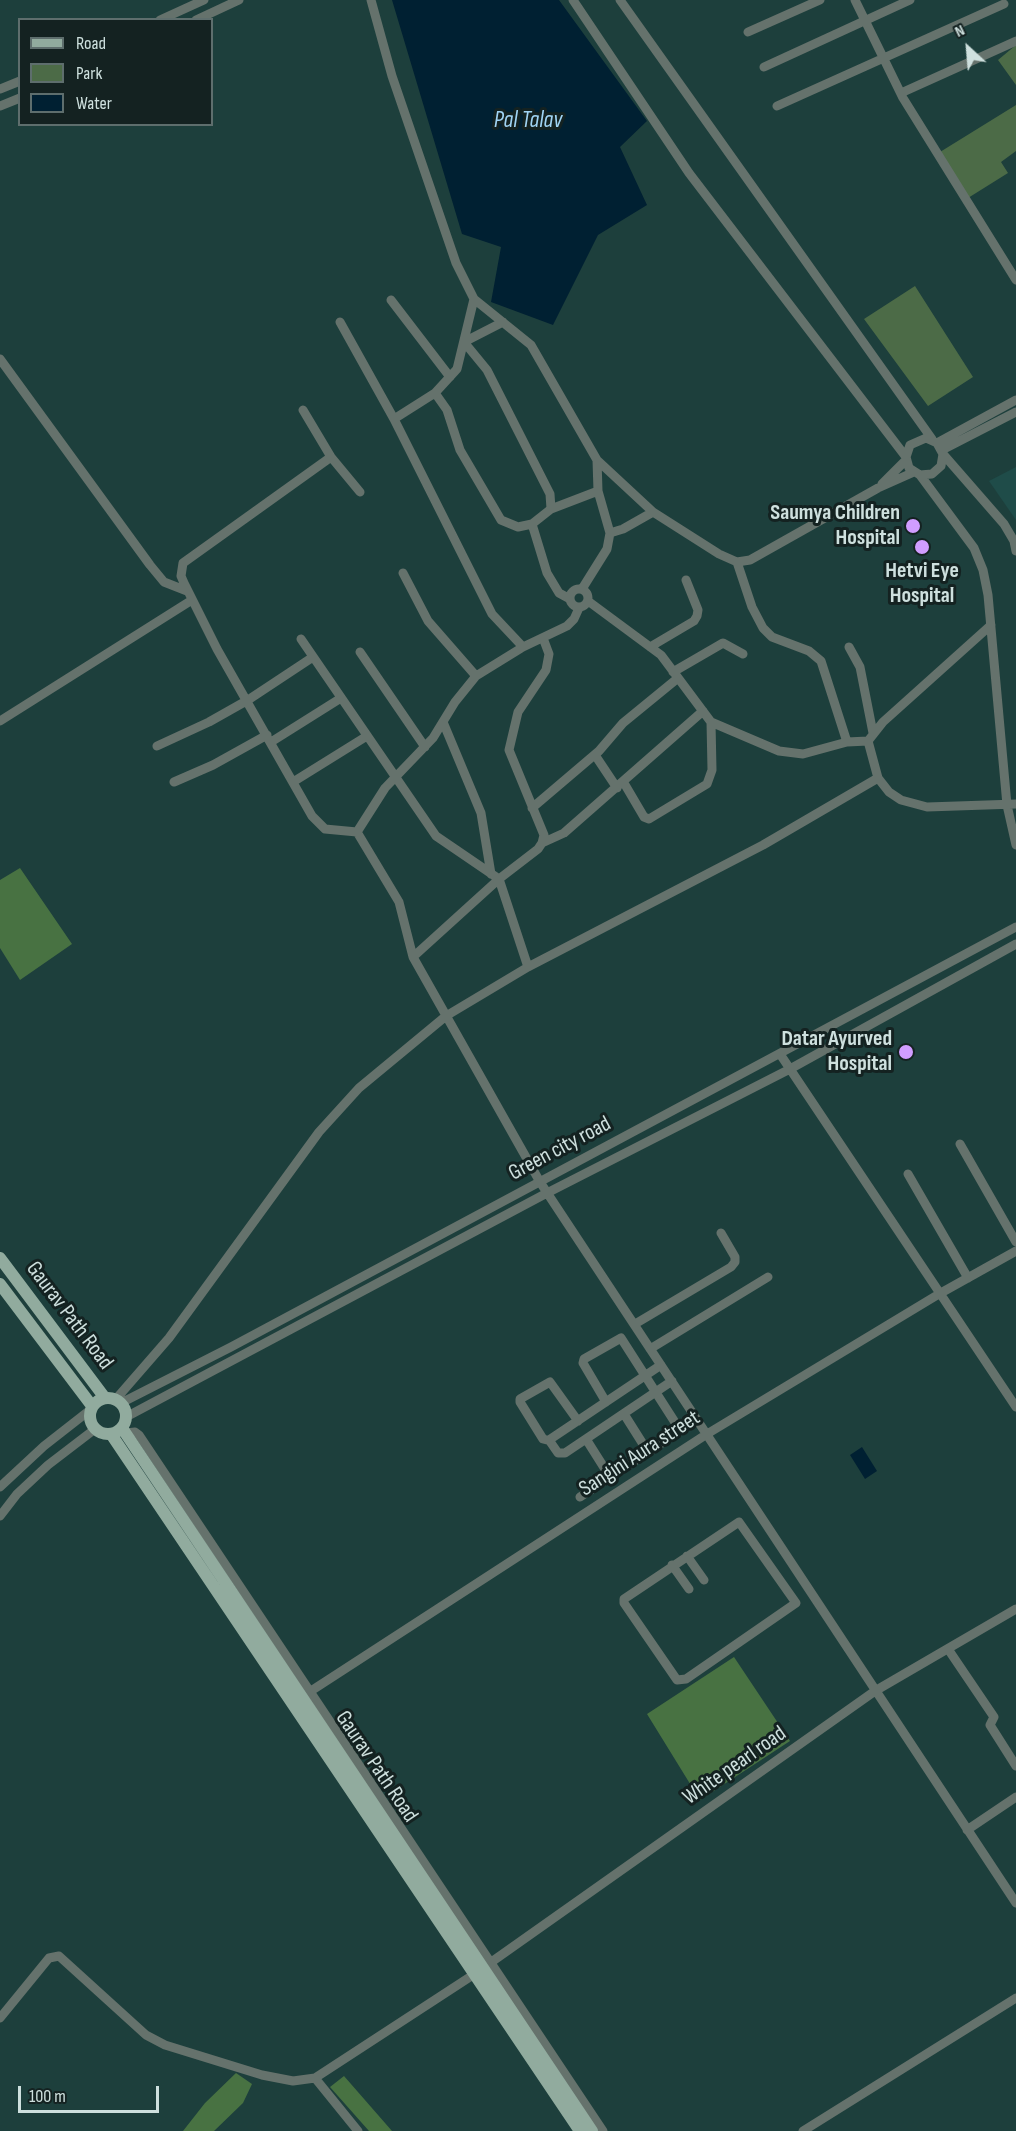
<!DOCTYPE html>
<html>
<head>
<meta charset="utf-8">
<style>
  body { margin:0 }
  #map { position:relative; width:1016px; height:2131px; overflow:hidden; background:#1d3f3c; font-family:"Sofia Sans Condensed",sans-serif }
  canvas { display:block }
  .legend { position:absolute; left:18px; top:18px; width:195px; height:108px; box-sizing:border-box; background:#142221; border:2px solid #5e6e6d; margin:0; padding:8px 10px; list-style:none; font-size:18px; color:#cee0de }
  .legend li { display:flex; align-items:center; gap:12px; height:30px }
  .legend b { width:30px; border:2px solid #5e6e6d }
  .north { position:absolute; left:938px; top:18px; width:60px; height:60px; -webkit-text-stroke:4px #142221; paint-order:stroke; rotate:334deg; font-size:16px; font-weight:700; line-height:24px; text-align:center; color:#cee0de }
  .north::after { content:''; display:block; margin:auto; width:21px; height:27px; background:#cee0de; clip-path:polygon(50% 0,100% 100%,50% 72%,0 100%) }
  .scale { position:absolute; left:18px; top:2086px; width:141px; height:27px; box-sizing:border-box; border:3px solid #cee0de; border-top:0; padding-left:8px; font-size:18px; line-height:21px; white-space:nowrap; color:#cee0de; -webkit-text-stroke:4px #142221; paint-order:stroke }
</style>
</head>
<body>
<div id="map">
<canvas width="1016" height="2131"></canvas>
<ul class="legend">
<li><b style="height:8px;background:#91ab9e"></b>Road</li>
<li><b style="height:16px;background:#4c6b47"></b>Park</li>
<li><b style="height:16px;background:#002032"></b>Water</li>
</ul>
<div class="north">N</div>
<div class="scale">100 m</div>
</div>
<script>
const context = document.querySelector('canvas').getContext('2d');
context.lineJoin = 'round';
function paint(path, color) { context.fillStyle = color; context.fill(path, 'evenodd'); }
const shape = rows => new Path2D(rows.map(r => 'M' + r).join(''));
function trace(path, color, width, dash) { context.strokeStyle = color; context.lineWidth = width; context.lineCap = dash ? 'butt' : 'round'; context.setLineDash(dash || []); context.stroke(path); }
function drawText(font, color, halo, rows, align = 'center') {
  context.font = font + ' "Sofia Sans Condensed",sans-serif'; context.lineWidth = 6; context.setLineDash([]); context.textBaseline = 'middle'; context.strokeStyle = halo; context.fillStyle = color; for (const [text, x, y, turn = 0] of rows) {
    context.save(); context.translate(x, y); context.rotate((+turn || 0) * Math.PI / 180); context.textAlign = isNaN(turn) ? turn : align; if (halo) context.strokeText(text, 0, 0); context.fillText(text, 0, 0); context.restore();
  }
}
const built = shape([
  [1016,467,1016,520,989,481]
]);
const green = shape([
  [1016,45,1016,85,998,60],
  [1016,105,1016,151,1001,162,1008,173,968,198,940,152],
  [915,286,973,377,928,406,864,319]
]);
const forest = shape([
  [20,868,72,944,20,980,0,948,0,880],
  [734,1657,790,1741,700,1800,647,1714],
  [236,2073,252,2084,243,2103,214,2131,183,2131,205,2103],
  [344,2076,392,2131,369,2131,330,2087]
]);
const water = shape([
  [392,0,559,0,647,121,620,147,647,205,598,235,553,325,491,302,501,247,462,234],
  [862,1447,877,1471,865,1479,850,1455]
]);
const minor = shape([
  [371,0,392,76,456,263,474,299,531,345,597,460,653,512,719,554,737,562,750,560,878,488,914,472],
  [573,0,689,173,906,457,909,468,920,475,932,474,941,466,943,454,937,443,926,438,910,445,906,457],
  [620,0,932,439],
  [855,0,903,98,1016,280],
  [160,20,204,0],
  [196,20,239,0],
  [748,32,820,0],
  [764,67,910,0],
  [0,89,20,81],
  [901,93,1016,41],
  [0,106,20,98],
  [777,106,1004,4],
  [391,300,450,377],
  [340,322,394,419,492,614,523,647],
  [0,359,150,565,164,582,187,591],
  [435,393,447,410,460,450,501,520,518,527,532,524,551,509,550,494,487,370,464,342,503,322],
  [303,410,331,457,183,563,181,576,184,583,217,649,312,816,325,829,357,832,399,902,413,957,540,1182,1016,1903],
  [394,419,435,393,457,369,474,299],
  [937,443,1016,400],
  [942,450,1016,412],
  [943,454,1004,524,1014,541,1016,551],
  [331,457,360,492],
  [597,460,598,491,610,533],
  [920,475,974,548,983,570,988,595,1007,805,1016,845],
  [882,484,906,460],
  [551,509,598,491],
  [532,524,547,573,559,593,570,599],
  [737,562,752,607,763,628,772,637,809,651,821,661,847,742],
  [403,573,428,621,476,676],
  '570 598a9 9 0 1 1 18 0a9 9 0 1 1-18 0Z',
  [582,589,607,549,610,533,623,529,653,512],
  [588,601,661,655,711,722,779,751,803,754,847,742,868,741],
  [991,625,883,722,868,741,878,778,889,792,901,800,927,807,1016,804],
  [301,639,436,836,499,879,528,967],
  [650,647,694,621,697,616,698,610,686,580],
  [849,647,860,667,873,733],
  [360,652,425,747],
  [673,672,723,643,743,654],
  [0,721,192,600],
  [443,722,481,813,491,874],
  [271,742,341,698],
  [157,746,209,722,248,700,313,657],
  [595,755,617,788],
  [174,782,213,765,267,735],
  [293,782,367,736],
  [624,783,644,817,649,819,707,784,712,770,711,722],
  [532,808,599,751,623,723,678,678],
  [357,832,385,788,433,738,455,702,476,676,523,647,567,626,574,619,579,608],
  [542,843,564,833,703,711],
  [413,957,499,879,538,849,542,843,544,835,509,750,518,712,546,670,549,654,543,638],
  [780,1054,1016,1407],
  [960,1144,1016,1242],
  [908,1174,968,1278],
  [635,1324,731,1267,735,1262,735,1257,721,1233],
  [650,1349,768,1277],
  [116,1399,169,1338,319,1132,359,1088,446,1016,528,967,763,845,878,778],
  [121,1403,231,1347,1016,927],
  [624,1414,648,1452],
  [126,1417,547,1193,790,1069,1016,944],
  [578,1421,550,1382,520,1399,520,1402,543,1439,547,1440,549,1440,661,1365],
  [126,1433,135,1432,139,1435,603,2131],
  [586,1439,610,1477],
  [549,1440,558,1453,565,1453,672,1381],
  [0,1487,44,1446,90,1410],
  [580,1497,671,1437,678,1427,621,1338,584,1359,583,1363,606,1402],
  [0,1516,17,1494,48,1465,95,1429],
  [739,1522,796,1603,686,1679,677,1680,624,1603,624,1599,739,1522],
  [687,1556,704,1580],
  [672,1565,689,1589],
  [948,1649,994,1717,990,1725,1016,1766],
  [297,1700,707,1434,939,1294,1016,1251],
  [967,1830,1016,1797],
  [0,2018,49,1958,59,1956,146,2035,165,2045,262,2075,293,2081,315,2078,473,1975,875,1691,1016,1609],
  [315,2078,358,2131],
  [803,2131,1016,1998]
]);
const major = shape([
  [0,1258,105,1398],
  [0,1284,92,1406],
  '90 1416a18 18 0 1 1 36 0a18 18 0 1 1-36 0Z',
  [122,1428,592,2131],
  [111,1434,580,2131]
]);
const markers = [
  [913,526,8,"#d09dff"],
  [922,547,8,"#d09dff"],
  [906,1052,8,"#d09dff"]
];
const poiNames = [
  ["Saumya Children",900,513],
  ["Hospital",900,538],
  ["Hetvi Eye",922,571,"center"],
  ["Hospital",922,596,"center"],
  ["Datar Ayurved",892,1039],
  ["Hospital",892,1064]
];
const streetNames = [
  ["Green city road",560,1149,-28],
  ["Gaurav Path Road",69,1316,53],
  ["Sangini Aura street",640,1454,-33],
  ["White pearl road",735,1766,-35],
  ["Gaurav Path Road",376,1767,56]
];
const waterNames = [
  ["Pal Talav",528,121]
];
paint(built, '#1f4c49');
paint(green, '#4c6b47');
paint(forest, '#487242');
paint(water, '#002032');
trace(minor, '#65726c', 9);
trace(major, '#91ab9e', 12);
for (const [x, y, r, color] of markers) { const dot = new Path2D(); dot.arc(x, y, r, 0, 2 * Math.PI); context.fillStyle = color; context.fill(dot); trace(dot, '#142221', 2); }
drawText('bold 22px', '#cee0de', '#142221', poiNames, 'right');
drawText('22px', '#cee0de', '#142221', streetNames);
drawText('italic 24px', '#a0d4f4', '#142221', waterNames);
</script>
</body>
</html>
